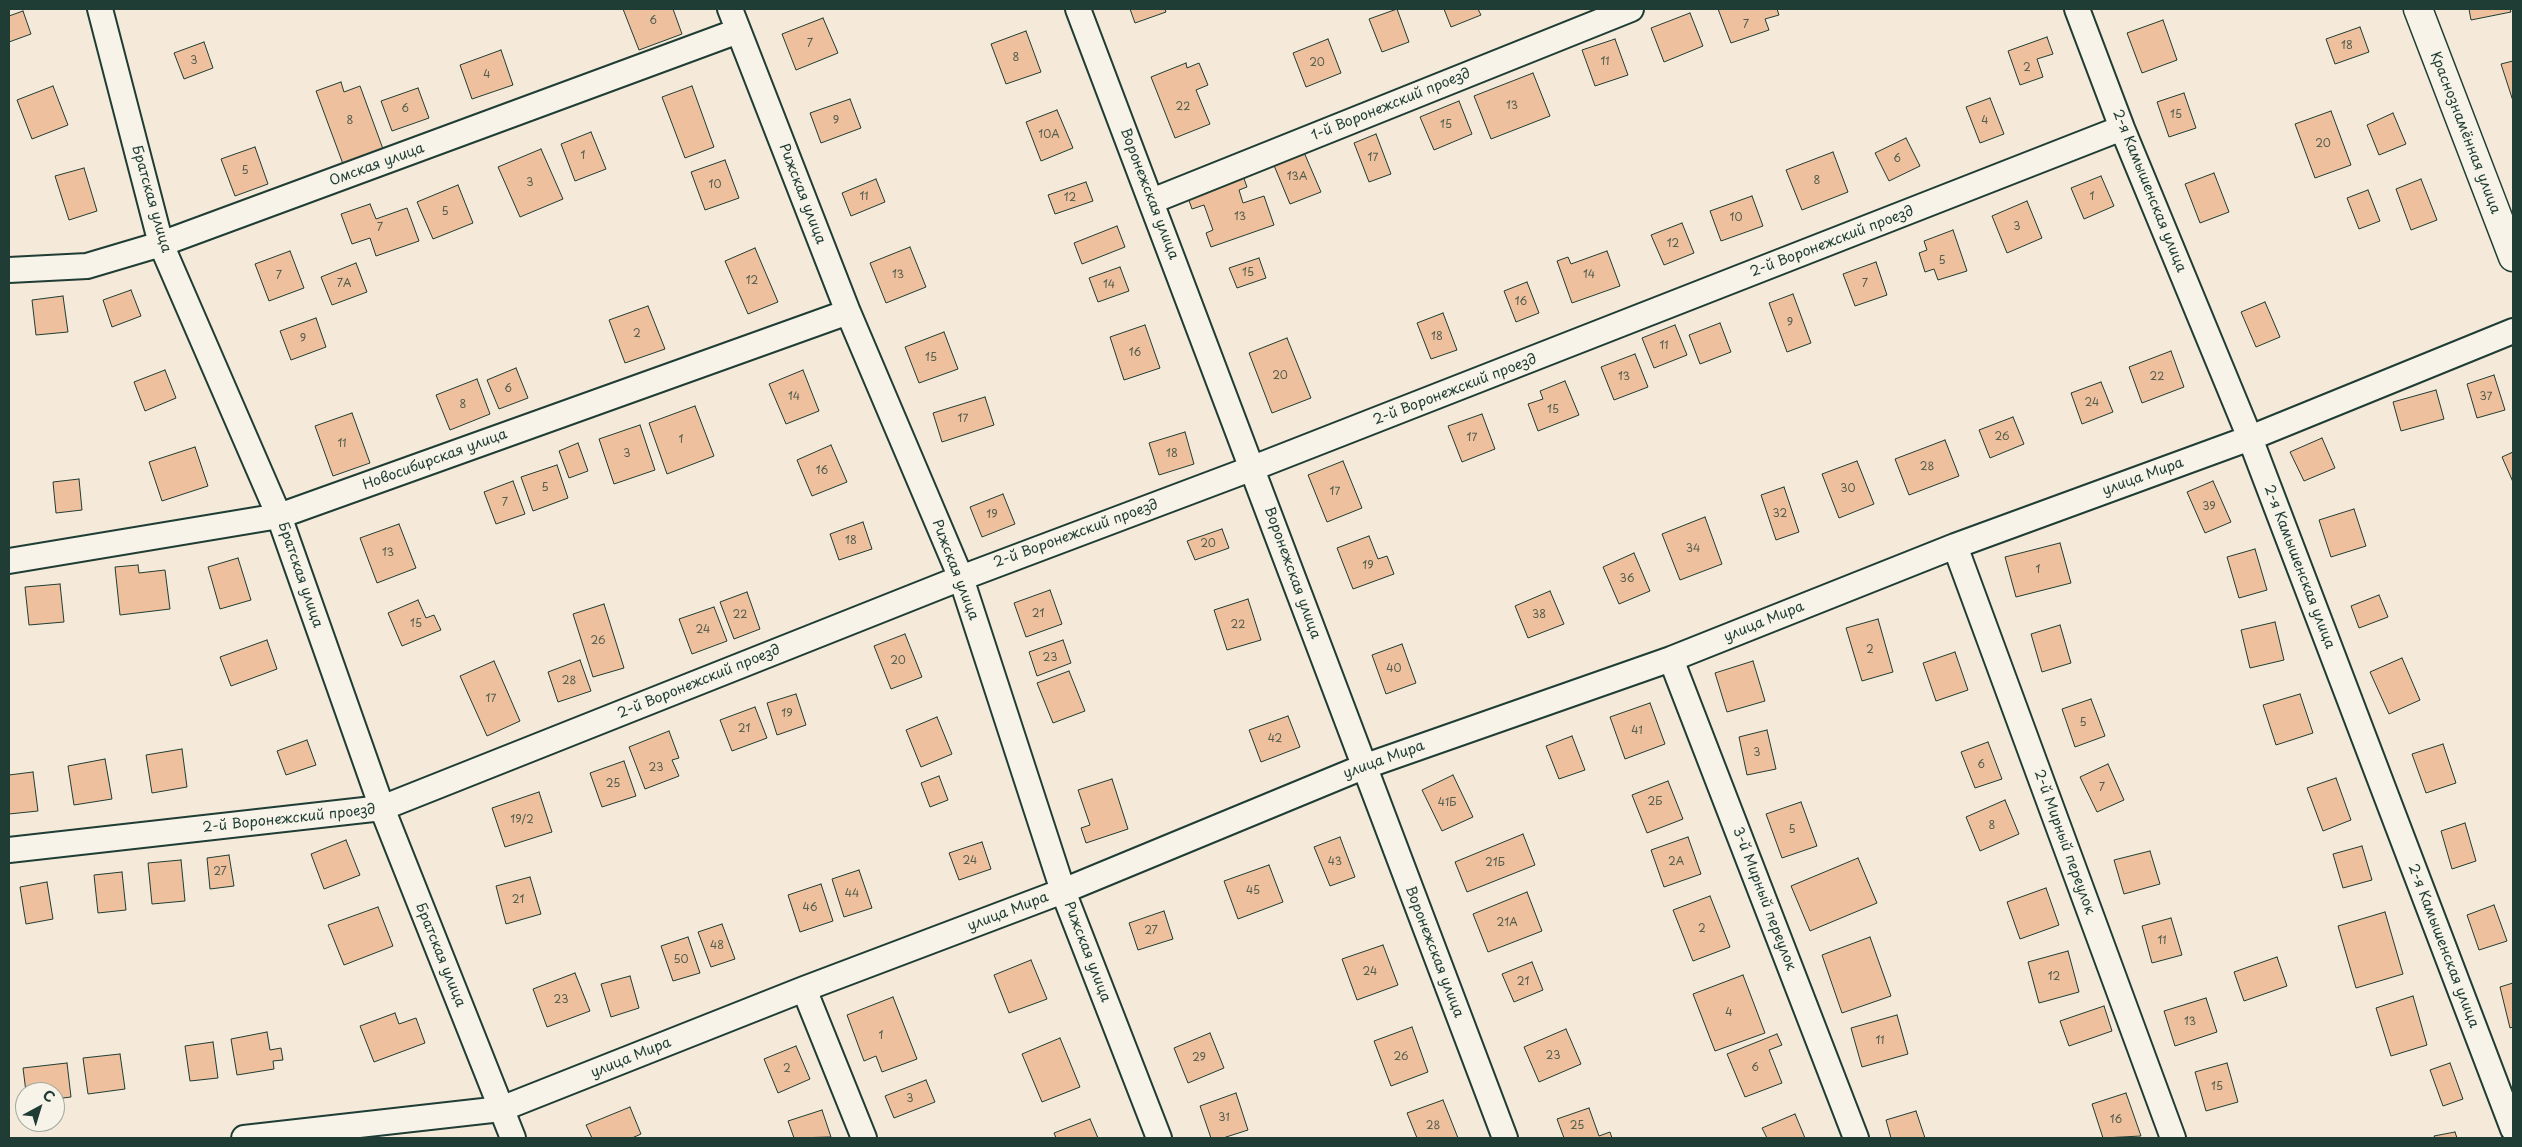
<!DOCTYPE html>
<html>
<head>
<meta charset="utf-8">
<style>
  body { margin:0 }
  #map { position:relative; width:2522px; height:1147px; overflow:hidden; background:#f5e9d9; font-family:"Playpen Sans",sans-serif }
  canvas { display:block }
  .frame { position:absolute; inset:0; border:10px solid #1f3d34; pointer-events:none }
  .north { position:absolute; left:15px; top:1082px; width:50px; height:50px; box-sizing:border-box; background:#f7f3e8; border:1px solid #a1aaa0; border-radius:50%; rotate:39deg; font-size:14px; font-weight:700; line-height:20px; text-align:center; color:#1f3d34 }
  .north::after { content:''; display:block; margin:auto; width:18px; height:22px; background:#1f3d34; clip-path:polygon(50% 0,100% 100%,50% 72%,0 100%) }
</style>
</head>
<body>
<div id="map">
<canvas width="2522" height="1147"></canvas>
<div class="frame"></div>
<div class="north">С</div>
</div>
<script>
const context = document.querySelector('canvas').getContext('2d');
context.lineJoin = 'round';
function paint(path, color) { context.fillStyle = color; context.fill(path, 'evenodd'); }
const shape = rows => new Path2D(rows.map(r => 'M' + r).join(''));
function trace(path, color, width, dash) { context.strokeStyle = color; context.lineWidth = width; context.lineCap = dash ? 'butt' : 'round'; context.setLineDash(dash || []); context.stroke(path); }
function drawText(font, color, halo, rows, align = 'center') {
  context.font = font + ' "Playpen Sans",sans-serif'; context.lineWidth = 4; context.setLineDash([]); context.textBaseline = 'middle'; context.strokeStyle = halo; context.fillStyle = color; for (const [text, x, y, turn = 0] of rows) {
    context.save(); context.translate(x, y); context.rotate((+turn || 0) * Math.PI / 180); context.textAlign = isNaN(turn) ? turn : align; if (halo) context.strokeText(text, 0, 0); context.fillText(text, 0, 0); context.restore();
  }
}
const building = shape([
  [623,9,673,9,682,34,639,50,623,9],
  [1130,9,1165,9,1166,12,1135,23,1130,9],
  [1397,9,1409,42,1382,52,1369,19,1397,9],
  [1444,9,1478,9,1481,15,1451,27,1444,9],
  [1718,9,1777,9,1779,15,1765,19,1769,30,1731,43,1718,9],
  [2469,9,2510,9,2511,12,2471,20,2469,9],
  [23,11,31,34,9,42,9,16,23,11],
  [1690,13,1703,46,1664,62,1651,28,1690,13],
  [823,18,838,53,796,70,782,34,823,18],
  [2163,20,2177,60,2142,73,2127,33,2163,20],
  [2360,27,2369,52,2335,64,2326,39,2360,27],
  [1026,31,1041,72,1006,84,991,44,1026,31],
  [2047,37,2053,54,2037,59,2043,77,2020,85,2008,51,2047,37],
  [1328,39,1341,73,1306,87,1293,53,1328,39],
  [1615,39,1628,75,1595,86,1582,50,1615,39],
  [204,42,213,68,184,79,174,53,204,42],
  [501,50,513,85,472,99,460,65,501,50],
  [2513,61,2513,101,2501,64,2513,61],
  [1186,63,1187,68,1199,63,1208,85,1196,90,1210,124,1175,138,1151,77,1186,63],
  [1533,73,1550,116,1491,139,1474,96,1533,73],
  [341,82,344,92,360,86,383,149,343,164,316,91,341,82],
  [53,86,68,125,32,139,17,100,53,86],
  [692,86,714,147,685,158,662,97,692,86],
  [418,88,429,118,392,131,381,101,418,88],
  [2184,93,2196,128,2169,137,2157,102,2184,93],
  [1990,98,2004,134,1980,143,1966,107,1990,98],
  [850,99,861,128,821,143,810,113,850,99],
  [1459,101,1472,134,1434,150,1420,117,1459,101],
  [1057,110,1073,148,1041,161,1026,122,1057,110],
  [2331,111,2351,165,2315,178,2295,124,2331,111],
  [2393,113,2406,144,2379,155,2367,125,2393,113],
  [591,132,606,169,575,181,561,144,591,132],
  [1376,134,1391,174,1369,182,1354,143,1376,134],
  [1906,138,1920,166,1889,181,1875,153,1906,138],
  [255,147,268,184,235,196,221,159,255,147],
  [541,149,563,199,520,217,498,167,541,149],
  [1303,150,1321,192,1290,204,1273,163,1303,150],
  [1833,152,1848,192,1802,210,1786,170,1833,152],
  [725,160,739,198,705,210,691,172,725,160],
  [84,168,97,211,69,220,55,176,84,168],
  [1242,173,1247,187,1239,190,1243,203,1264,196,1274,225,1211,247,1206,233,1213,230,1204,205,1192,209,1186,192,1242,173],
  [2214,173,2229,212,2200,223,2185,184,2214,173],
  [2101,176,2114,206,2084,219,2071,188,2101,176],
  [876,179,885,202,851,216,842,193,876,179],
  [2421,179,2437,220,2411,230,2396,189,2421,179],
  [1086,182,1093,201,1055,214,1048,195,1086,182],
  [458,185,473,223,433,239,417,202,458,185],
  [2368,190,2380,221,2359,229,2347,198,2368,190],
  [1752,196,1763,226,1721,241,1710,211,1752,196],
  [2027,201,2042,238,2007,253,1992,216,2027,201],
  [370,204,376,219,407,208,419,241,376,256,370,238,352,244,341,214,370,204],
  [1682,223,1694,253,1664,265,1651,235,1682,223],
  [1117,226,1125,247,1082,264,1074,243,1117,226],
  [1953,230,1967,271,1938,280,1934,269,1925,272,1919,253,1927,250,1924,241,1953,230],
  [910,247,926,287,886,303,870,263,910,247],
  [755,248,778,302,748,314,725,261,755,248],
  [290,251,304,288,269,301,255,264,290,251],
  [1607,251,1620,286,1572,303,1557,261,1568,257,1571,264,1607,251],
  [1259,258,1266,278,1237,288,1229,268,1259,258],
  [1876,262,1887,295,1855,306,1843,274,1876,262],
  [356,263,367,292,332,305,321,277,356,263],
  [1120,267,1129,291,1098,302,1089,278,1120,267],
  [1527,282,1539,313,1516,322,1504,291,1527,282],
  [131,290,141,316,112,327,103,300,131,290],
  [1793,294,1811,343,1787,352,1769,303,1793,294],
  [63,296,68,332,36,335,32,300,63,296],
  [2265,302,2280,337,2256,347,2241,312,2265,302],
  [648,306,665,349,625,363,609,320,648,306],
  [1443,313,1457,350,1431,359,1417,323,1443,313],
  [316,318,326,347,291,360,280,331,316,318],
  [1720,323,1731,352,1700,364,1689,335,1720,323],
  [1145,325,1160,368,1124,380,1110,337,1145,325],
  [1675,325,1687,355,1654,368,1642,338,1675,325],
  [944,332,958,369,919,383,905,347,944,332],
  [1287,338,1311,398,1272,413,1249,353,1287,338],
  [2171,351,2184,387,2142,403,2129,367,2171,351],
  [1635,354,1648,387,1614,400,1601,367,1635,354],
  [516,368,528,398,499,409,487,380,516,368],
  [165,370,176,398,145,411,134,382,165,370],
  [803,370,819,411,786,424,769,384,803,370],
  [2494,375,2505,410,2477,418,2467,384,2494,375],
  [477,379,490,414,450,430,436,395,477,379],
  [1565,381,1579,415,1538,431,1528,404,1543,399,1540,391,1565,381],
  [2101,382,2113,412,2082,424,2071,393,2101,382],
  [2436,390,2444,419,2401,431,2393,402,2436,390],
  [985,397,994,425,942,442,933,413,985,397],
  [695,406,714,456,667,474,649,423,695,406],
  [352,413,370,463,333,476,315,426,352,413],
  [1482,414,1495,449,1462,462,1448,426,1482,414],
  [2013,417,2024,444,1990,458,1979,430,2013,417],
  [640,425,655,470,614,484,599,439,640,425],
  [1185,432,1194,464,1159,475,1149,443,1185,432],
  [2322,438,2335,468,2304,481,2290,452,2322,438],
  [1945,440,1959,476,1909,495,1895,459,1945,440],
  [578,443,588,471,569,478,559,451,578,443],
  [831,445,847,482,812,496,797,460,831,445],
  [195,447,208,486,162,501,149,462,195,447],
  [2513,452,2513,482,2502,457,2513,452],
  [1343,461,1362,508,1327,522,1308,475,1343,461],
  [1857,461,1874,504,1839,518,1822,474,1857,461],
  [557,465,568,498,533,511,521,477,557,465],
  [79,479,82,510,56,513,53,482,79,479],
  [513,481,525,514,496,524,484,492,513,481],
  [2213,481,2231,522,2205,533,2187,492,2213,481],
  [1784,487,1799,532,1776,540,1761,495,1784,487],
  [1003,494,1015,524,982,537,970,507,1003,494],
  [2354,509,2366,546,2331,557,2319,520,2354,509],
  [1705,517,1722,564,1680,580,1662,534,1705,517],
  [863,522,872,549,839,560,830,534,863,522],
  [399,524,416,568,377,583,360,538,399,524],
  [1222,529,1229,548,1195,560,1187,541,1222,529],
  [1369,536,1378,559,1387,556,1394,574,1353,589,1337,548,1369,536],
  [2060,543,2071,583,2016,597,2005,557,2060,543],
  [2255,549,2267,590,2239,598,2227,557,2255,549],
  [1634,553,1650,591,1619,604,1603,567,1634,553],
  [238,558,251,600,220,609,208,567,238,558],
  [138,565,139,573,165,570,170,609,120,615,115,567,138,565],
  [60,584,64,622,29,625,25,587,60,584],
  [1050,590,1062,624,1026,637,1014,603,1050,590],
  [1550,591,1564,624,1528,638,1515,606,1550,591],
  [747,592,760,629,734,639,720,602,747,592],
  [2379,595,2388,617,2359,628,2351,606,2379,595],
  [1248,599,1261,640,1227,650,1214,610,1248,599],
  [418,600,426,618,434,615,441,630,402,646,388,613,418,600],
  [604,604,624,668,593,677,573,614,604,604],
  [714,607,727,641,692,654,679,619,714,607],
  [1878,619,1893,672,1862,681,1846,628,1878,619],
  [2275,622,2284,660,2250,668,2241,630,2275,622],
  [2060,625,2071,663,2042,672,2031,634,2060,625],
  [905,634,922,677,891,689,874,646,905,634],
  [267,640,277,669,231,686,220,657,267,640],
  [1063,640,1071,663,1037,676,1029,652,1063,640],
  [1402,644,1416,683,1386,694,1372,655,1402,644],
  [1955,652,1968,690,1936,701,1923,663,1955,652],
  [2402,658,2420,700,2389,714,2370,672,2402,658],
  [580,660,591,691,558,702,548,672,580,660],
  [494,661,520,721,487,736,460,676,494,661],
  [1753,661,1765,701,1727,712,1715,673,1753,661],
  [1069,671,1085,711,1053,723,1037,683,1069,671],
  [796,694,806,725,777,735,767,703,796,694],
  [2300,694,2313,733,2276,745,2263,705,2300,694],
  [2091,699,2105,736,2075,747,2062,709,2091,699],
  [1650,703,1665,744,1625,759,1610,717,1650,703],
  [755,707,767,738,732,751,720,720,755,707],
  [1288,716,1300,747,1261,762,1249,730,1288,716],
  [937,717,952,754,921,767,906,730,937,717],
  [1767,730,1776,769,1747,775,1739,737,1767,730],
  [669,731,679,758,672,760,679,776,645,789,629,747,669,731],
  [1572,736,1585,770,1559,779,1546,746,1572,736],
  [307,740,316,765,286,775,277,751,307,740],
  [1988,742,2002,779,1975,788,1961,752,1988,742],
  [2443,744,2456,783,2426,793,2412,754,2443,744],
  [182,749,187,787,152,793,146,755,182,749],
  [105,759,112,799,74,805,68,766,105,759],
  [624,761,636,796,602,807,590,773,624,761],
  [2108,764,2124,800,2097,812,2080,777,2108,764],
  [33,772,38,811,9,814,9,775,33,772],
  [1453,775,1473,817,1442,831,1422,790,1453,775],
  [939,776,948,800,930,807,921,783,939,776],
  [2336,778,2351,820,2323,831,2307,788,2336,778],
  [1112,779,1128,829,1086,843,1081,828,1090,825,1078,790,1112,779],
  [1668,781,1683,819,1647,833,1632,795,1668,781],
  [539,792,552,832,505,847,492,808,539,792],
  [2005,800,2019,834,1980,851,1966,817,2005,800],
  [1801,802,1817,846,1782,858,1766,814,1801,802],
  [2465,823,2476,861,2452,869,2441,831,2465,823],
  [1523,834,1535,865,1467,892,1455,862,1523,834],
  [1340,837,1355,877,1330,886,1314,847,1340,837],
  [1688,837,1701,874,1664,887,1651,850,1688,837],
  [346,840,360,875,324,889,311,854,346,840],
  [982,842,991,869,959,880,949,853,982,842],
  [2362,846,2372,880,2343,888,2333,854,2362,846],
  [2150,851,2160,884,2124,894,2114,860,2150,851],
  [229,855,234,886,210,889,207,858,229,855],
  [1858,858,1877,903,1810,931,1791,886,1858,858],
  [181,860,185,901,152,904,148,863,181,860],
  [1269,865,1283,902,1238,919,1224,881,1269,865],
  [859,870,872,908,844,917,832,879,859,870],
  [122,872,126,910,98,913,94,875,122,872],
  [530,877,541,914,506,924,496,886,530,877],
  [47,882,53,919,26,924,20,887,47,882],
  [821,884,833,921,800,932,788,895,821,884],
  [2046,888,2059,925,2020,939,2007,902,2046,888],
  [1527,892,1542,931,1488,952,1473,914,1527,892],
  [1710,896,1730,947,1693,961,1673,910,1710,896],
  [2494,905,2507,941,2479,950,2467,915,2494,905],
  [378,907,393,946,344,965,328,925,378,907],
  [1164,911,1173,939,1138,950,1129,923,1164,911],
  [2385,912,2403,974,2356,988,2338,926,2385,912],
  [2171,918,2182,955,2152,963,2142,926,2171,918],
  [722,924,735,959,711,967,698,932,722,924],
  [688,937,700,973,673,981,661,946,688,937],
  [1870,937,1891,996,1842,1013,1822,955,1870,937],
  [1383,945,1398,985,1357,1000,1342,959,1383,945],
  [2068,951,2079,992,2039,1003,2028,962,2068,951],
  [2277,957,2287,986,2244,1001,2234,972,2277,957],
  [1031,960,1047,999,1009,1013,994,975,1031,960],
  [1532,962,1543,990,1514,1002,1502,974,1532,962],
  [575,973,590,1011,547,1027,533,989,575,973],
  [1743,975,1765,1033,1715,1051,1693,994,1743,975],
  [630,976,639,1008,611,1017,601,984,630,976],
  [2513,983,2513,1027,2510,1028,2500,987,2513,983],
  [2413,996,2427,1045,2391,1056,2376,1008,2413,996],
  [893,997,917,1059,882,1072,876,1056,864,1061,847,1015,893,997],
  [2206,998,2217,1032,2175,1046,2164,1011,2206,998],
  [2104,1006,2112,1031,2069,1046,2060,1021,2104,1006],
  [395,1013,399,1024,416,1018,425,1043,374,1062,360,1026,395,1013],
  [1897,1015,1908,1054,1862,1067,1851,1028,1897,1015],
  [1412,1027,1428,1072,1391,1086,1374,1041,1412,1027],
  [1566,1029,1581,1064,1539,1082,1524,1047,1566,1029],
  [267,1032,270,1050,281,1048,283,1060,273,1061,274,1069,237,1075,231,1039,267,1032],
  [1210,1033,1224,1068,1188,1083,1174,1048,1210,1033],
  [1777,1034,1782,1045,1769,1050,1782,1083,1745,1097,1727,1054,1777,1034],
  [1060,1038,1080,1087,1042,1102,1022,1054,1060,1038],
  [213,1042,218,1078,190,1081,185,1046,213,1042],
  [796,1046,810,1079,778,1093,764,1059,796,1046],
  [120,1054,125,1089,88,1094,83,1058,120,1054],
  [67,1063,71,1097,55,1099,55,1092,26,1092,23,1068,67,1063],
  [2227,1063,2238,1102,2206,1111,2195,1072,2227,1063],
  [2450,1063,2463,1099,2443,1106,2430,1070,2450,1063],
  [926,1080,935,1102,894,1118,885,1096,926,1080],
  [1236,1093,1248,1130,1223,1138,1211,1138,1200,1106,1236,1093],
  [2126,1093,2141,1136,2103,1138,2092,1104,2126,1093],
  [1443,1100,1458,1138,1417,1138,1407,1113,1443,1100],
  [630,1107,641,1134,632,1138,592,1138,586,1125,630,1107],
  [1589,1108,1599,1136,1610,1132,1612,1138,1564,1138,1557,1119,1589,1108],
  [822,1110,831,1137,794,1138,788,1121,822,1110],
  [1916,1111,1925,1138,1891,1138,1886,1120,1916,1111],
  [1795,1114,1805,1138,1767,1138,1762,1128,1795,1114],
  [1090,1119,1098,1138,1056,1138,1054,1133,1090,1119],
  [2455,1132,2457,1138,2435,1138,2434,1136,2455,1132]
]);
const minor = shape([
  [100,9,161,244,279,516,382,808,513,1138],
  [730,9,848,312,961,578,1063,891,1159,1138],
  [1078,9,1505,1138],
  [2077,9,2122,128,2250,438,2513,1129],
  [1152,201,1631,9],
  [9,270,87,266,161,244,738,31],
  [1955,546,2173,1138],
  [9,561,279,516,848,312],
  [1671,659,1856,1138],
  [9,850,382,808,961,578,1253,468,2122,128],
  [804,989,864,1138],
  [244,1138,501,1109,804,989,1063,891,1363,767,1671,659,1955,546,2250,438,2513,331]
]);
const tertiary = shape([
  [2418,9,2513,257]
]);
const numberNames = [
  ["6",653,21],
  ["7",1746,25],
  ["7",810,44],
  ["18",2347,46],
  ["8",1016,58],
  ["3",194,61],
  ["11",1605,62],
  ["20",1317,63],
  ["2",2027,68],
  ["4",487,75],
  ["13",1512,106],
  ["22",1183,107],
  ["6",405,109],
  ["15",2176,115],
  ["8",350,121],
  ["9",836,121],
  ["4",1985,121],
  ["15",1446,125],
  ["10А",1049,135],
  ["20",2323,144],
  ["1",583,156],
  ["17",1373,158],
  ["6",1897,159],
  ["5",245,171],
  ["13А",1297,177],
  ["8",1817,181],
  ["3",530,183],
  ["10",715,185],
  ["11",864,197],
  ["1",2092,197],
  ["12",1070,198],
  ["5",445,212],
  ["13",1240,217],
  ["10",1736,218],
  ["3",2017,227],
  ["7",380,228],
  ["12",1673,244],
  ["5",1942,261],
  ["15",1248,273],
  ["13",898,275],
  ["14",1589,275],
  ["7",279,276],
  ["12",752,281],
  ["7А",344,284],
  ["7",1865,284],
  ["14",1109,285],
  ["16",1521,302],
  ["9",1790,323],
  ["2",637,334],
  ["18",1437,337],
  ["9",303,339],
  ["11",1664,346],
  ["16",1135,353],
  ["15",931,358],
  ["20",1280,376],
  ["13",1624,377],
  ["22",2157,377],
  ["6",508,389],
  ["14",794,397],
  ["37",2486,397],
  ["24",2092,403],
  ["8",463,405],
  ["15",1553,410],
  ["17",963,419],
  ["26",2002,437],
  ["17",1472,438],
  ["1",681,440],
  ["11",342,444],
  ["3",627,454],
  ["18",1172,454],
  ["28",1927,467],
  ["16",822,471],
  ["5",545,488],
  ["30",1848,489],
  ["17",1335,492],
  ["7",505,503],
  ["39",2209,507],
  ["32",1780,514],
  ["19",992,515],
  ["18",851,541],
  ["20",1208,544],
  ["34",1693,549],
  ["13",388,553],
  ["19",1368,566],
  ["1",2038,570],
  ["36",1627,579],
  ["21",1038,614],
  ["22",740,615],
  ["38",1539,615],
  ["15",416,624],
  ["22",1238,625],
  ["24",703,630],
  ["26",598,641],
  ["2",1870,650],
  ["23",1050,658],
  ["20",898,661],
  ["40",1394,669],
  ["28",569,681],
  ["17",491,699],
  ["19",787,714],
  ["5",2083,723],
  ["21",744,729],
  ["41",1637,731],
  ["42",1275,739],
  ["3",1757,753],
  ["6",1981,765],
  ["23",656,768],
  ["25",613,784],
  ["7",2102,788],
  ["2Б",1655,802],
  ["41Б",1447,803],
  ["19/2",522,820],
  ["8",1992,826],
  ["5",1792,830],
  ["24",970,861],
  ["43",1335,862],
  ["2А",1676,862],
  ["21Б",1495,863],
  ["27",220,872],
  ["45",1253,891],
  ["44",852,894],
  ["21",518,900],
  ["46",810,908],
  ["21А",1507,923],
  ["2",1702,929],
  ["27",1151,931],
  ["11",2162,941],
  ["48",717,946],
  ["50",681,960],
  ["24",1370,972],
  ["12",2054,977],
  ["21",1523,982],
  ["23",561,1000],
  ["4",1729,1013],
  ["13",2190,1022],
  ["1",881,1036],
  ["11",1880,1041],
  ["23",1553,1056],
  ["26",1401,1057],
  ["29",1199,1058],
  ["6",1755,1068],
  ["2",787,1069],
  ["15",2217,1087],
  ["3",910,1099],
  ["31",1224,1118],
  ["16",2116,1120],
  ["28",1433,1126],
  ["25",1577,1126]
];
const streetNames = [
  ["1-й Воронежский проезд",1391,105,-22],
  ["Краснознамённая улица",2465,133,69],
  ["Омская улица",377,165,-20],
  ["2-я Камышенская улица",2149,191,68],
  ["Рижская улица",802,194,69],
  ["Воронежская улица",1149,194,69],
  ["Братская улица",151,199,74],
  ["2-й Воронежский проезд",1832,242,-21],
  ["2-й Воронежский проезд",1455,390,-21],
  ["Новосибирская улица",435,460,-20],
  ["улица Мира",2143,477,-20],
  ["2-й Воронежский проезд",1076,534,-20],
  ["2-я Камышенская улица",2299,567,69],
  ["Рижская улица",955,570,69],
  ["Воронежская улица",1292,573,70],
  ["Братская улица",300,575,71],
  ["улица Мира",1764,622,-22],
  ["2-й Воронежский проезд",699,682,-22],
  ["улица Мира",1384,760,-20],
  ["2-й Воронежский проезд",289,819,-6],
  ["2-й Мирный переулок",2064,842,70],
  ["3-й Мирный переулок",1764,899,69],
  ["улица Мира",1008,912,-21],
  ["2-я Камышенская улица",2443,946,69],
  ["Рижская улица",1087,952,69],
  ["Воронежская улица",1434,952,69],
  ["Братская улица",440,955,68],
  ["улица Мира",631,1058,-22]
];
paint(building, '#eec09d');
trace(building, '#1f3d34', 1);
trace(minor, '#1f3d34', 28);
trace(tertiary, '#1f3d34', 31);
trace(minor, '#f7f3e8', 24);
trace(tertiary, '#f7f3e8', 28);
drawText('11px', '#535e4e', null, numberNames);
drawText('14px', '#1f3d34', '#f7f3e8', streetNames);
</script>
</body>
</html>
